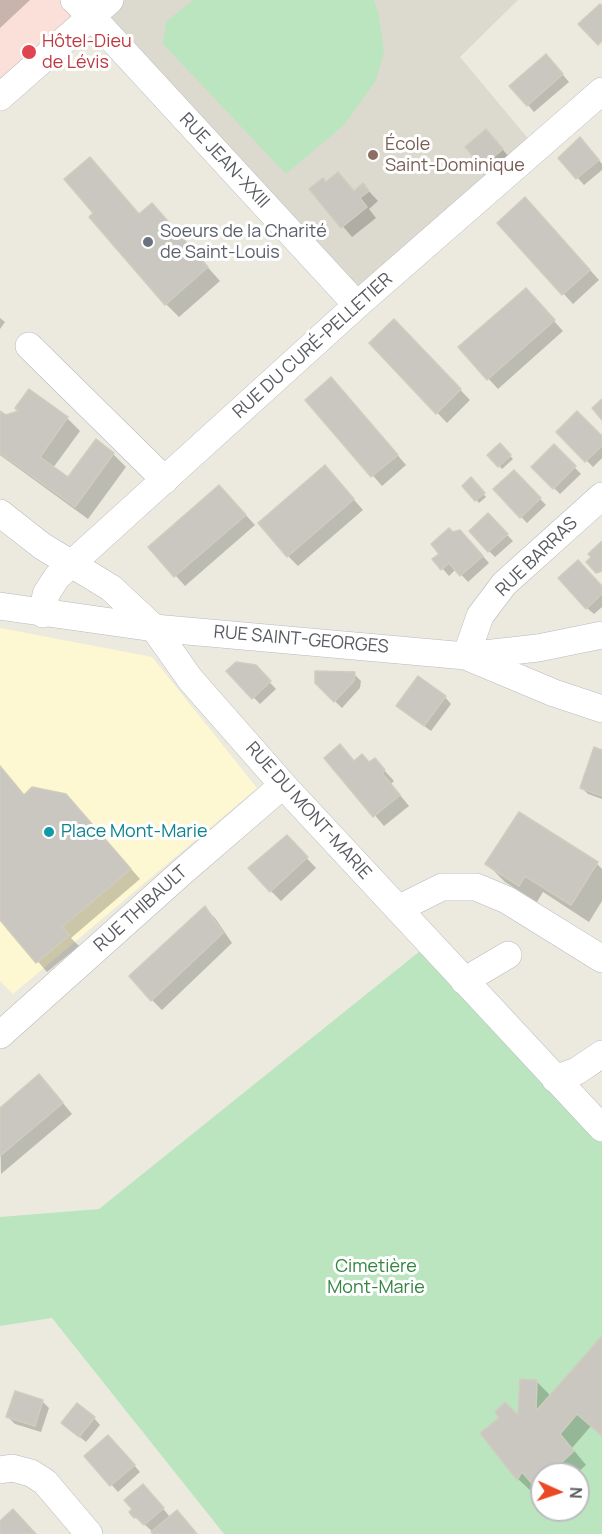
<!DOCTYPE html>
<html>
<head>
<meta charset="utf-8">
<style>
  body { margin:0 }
  #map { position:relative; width:602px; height:1534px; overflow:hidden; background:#eceadf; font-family:Manrope,sans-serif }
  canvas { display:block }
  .north { position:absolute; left:530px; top:1462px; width:60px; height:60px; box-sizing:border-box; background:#fff; border:2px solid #bcbdc0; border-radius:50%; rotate:93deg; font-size:16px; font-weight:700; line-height:24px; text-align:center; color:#585b61 }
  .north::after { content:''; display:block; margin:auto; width:21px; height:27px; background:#eb4926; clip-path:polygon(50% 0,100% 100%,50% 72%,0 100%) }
</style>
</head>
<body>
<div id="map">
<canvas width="602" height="1534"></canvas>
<div class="north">N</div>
</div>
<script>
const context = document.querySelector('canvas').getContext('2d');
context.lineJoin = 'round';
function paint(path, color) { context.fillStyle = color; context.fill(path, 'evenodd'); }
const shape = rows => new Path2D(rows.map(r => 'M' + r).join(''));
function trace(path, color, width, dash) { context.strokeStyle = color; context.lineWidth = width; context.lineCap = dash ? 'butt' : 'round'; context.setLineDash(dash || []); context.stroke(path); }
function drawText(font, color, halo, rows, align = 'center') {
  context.font = font + ' Manrope,sans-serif'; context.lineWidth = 6; context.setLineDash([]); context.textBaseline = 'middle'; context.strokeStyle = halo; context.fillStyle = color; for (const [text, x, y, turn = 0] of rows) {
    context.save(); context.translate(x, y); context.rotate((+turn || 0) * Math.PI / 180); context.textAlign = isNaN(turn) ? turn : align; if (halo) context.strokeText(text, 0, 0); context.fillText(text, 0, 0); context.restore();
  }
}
const commercial = shape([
  [0,628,152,657,257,788,13,994,0,981]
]);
const education = shape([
  [110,0,518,0,460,57,536,148,357,305,91,16]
]);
const medical = shape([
  [0,0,116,0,0,103]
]);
const green = shape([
  [193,0,374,0,379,15,384,52,376,80,344,125,286,174,163,44,166,22],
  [430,943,602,1128,602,1534,224,1534,52,1318,0,1326,0,1217,99,1209],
  [542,1474,578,1474,578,1510,542,1510]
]);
const shadow = shape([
  [0,0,30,0,0,28],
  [552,62,569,82,534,112,528,105],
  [492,137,509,157,490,173,467,147],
  [587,145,602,164,602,170,584,185,560,158],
  [102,172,140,215,152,205,220,281,179,317,166,304,95,213],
  [338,174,355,192,363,185,378,201,369,209,376,218,352,237,311,189,327,184],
  [535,209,599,280,573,304,499,223],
  [535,300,563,331,498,389,460,348],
  [0,318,5,322,0,329],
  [404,331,470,400,447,423,371,343],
  [341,389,406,465,382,486,307,400],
  [29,391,67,418,80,431,53,468,69,479,113,454,126,467,88,519,0,455,0,413,5,417,21,411],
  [558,432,602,438,602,458,593,467],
  [500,445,513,459,502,469,489,455],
  [554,446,581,474,560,494,533,467],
  [514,472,546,505,527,523,495,490],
  [334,477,363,510,298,566,288,556],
  [471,479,486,497,479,503,464,486],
  [229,497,255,525,185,586,150,547],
  [488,515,513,541,495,557,489,551],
  [453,534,467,538,489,563,468,582,456,569,449,576,434,559,441,554],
  [602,587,602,607,594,614,587,608],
  [255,667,276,689,260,704,228,671],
  [354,674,361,681,360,688,342,708,316,683],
  [445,697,451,704,431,731,405,712],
  [602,752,602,799,588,794,581,787],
  [326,758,370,764,375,760,394,781,391,784,409,806,384,826],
  [0,766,25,796,76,806,140,879,71,938,79,946,47,972,0,918],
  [287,837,316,868,281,901,271,891],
  [487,864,597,864,602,869,602,901,589,922,543,892,537,902,505,882],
  [205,908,215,918,232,943,162,1010,152,1000],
  [49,1086,72,1114,1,1174,0,1110],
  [602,1338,602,1436,591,1426,572,1448,586,1465,576,1474,542,1474,542,1492,535,1485,531,1491,518,1479,483,1433,520,1419,536,1381,549,1394,549,1398],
  [42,1401,49,1408,41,1432,15,1424,8,1417],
  [94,1418,100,1425,86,1442,70,1429],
  [115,1443,140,1472,118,1492,86,1456],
  [150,1493,170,1517,196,1534,155,1534,143,1523,142,1524,131,1512]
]);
const building = shape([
  [600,4,602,6,602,41,598,45,578,24,600,4],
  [546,54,563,74,527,106,509,86,546,54],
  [486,129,503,149,482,167,465,147,486,129],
  [580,137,599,160,576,179,558,158,580,137],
  [90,157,139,214,152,203,208,267,165,305,89,217,93,213,64,179,90,157],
  [338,172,354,191,363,183,369,191,360,198,367,207,341,228,309,189,323,178,326,182,338,172],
  [525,197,590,270,562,295,497,223,525,197],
  [526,288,555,320,487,380,458,347,526,288],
  [394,319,461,389,436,414,369,343,394,319],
  [331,377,398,455,371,477,305,400,331,377],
  [29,389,68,417,40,457,68,477,96,439,114,453,75,507,0,453,0,411,6,415,18,411,15,408,29,389],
  [602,399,602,420,592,408,602,399],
  [577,411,602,436,602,446,585,462,556,432,577,411],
  [500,443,511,455,498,467,487,455,500,443],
  [554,444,576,466,553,489,531,467,554,444],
  [325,465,354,499,287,557,258,523,325,465],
  [514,470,541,498,520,518,493,489,514,470],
  [471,477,485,493,475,501,462,486,471,477],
  [219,485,246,515,174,577,148,547,219,485],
  [488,513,508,534,488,552,469,531,488,513],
  [449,528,453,532,460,530,483,556,460,576,449,563,441,570,432,559,439,554,431,544,449,528],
  [602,541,602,571,596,573,586,562,591,557,588,554,602,541],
  [578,560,602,586,602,594,586,609,558,578,578,560],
  [236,662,256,665,271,681,252,699,226,671,236,662],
  [315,671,355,672,354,681,334,702,315,683,315,671],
  [418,676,446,696,424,726,396,706,418,676],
  [340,744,354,761,362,754,369,762,375,758,385,770,382,773,400,795,373,817,324,758,340,744],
  [594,747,602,750,602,796,580,788,594,747],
  [0,766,24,795,32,787,66,794,131,869,62,927,70,935,36,963,0,920,0,766],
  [519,812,598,862,571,905,525,876,519,886,485,864,519,812],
  [287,835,308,857,270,892,248,868,287,835],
  [205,906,223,933,151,1001,129,976,205,906],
  [39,1074,63,1103,0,1156,0,1108,39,1074],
  [602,1336,602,1436,577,1414,560,1434,574,1451,549,1474,542,1474,542,1481,535,1487,522,1472,517,1480,480,1433,499,1418,495,1412,505,1402,518,1415,520,1379,537,1380,536,1411,602,1336],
  [15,1391,43,1400,35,1426,6,1417,15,1391],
  [77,1403,95,1417,79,1437,61,1423,77,1403],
  [108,1435,135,1465,110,1486,84,1456,108,1435],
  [143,1484,164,1508,144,1525,136,1517,134,1518,129,1512,132,1509,124,1500,143,1484],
  [13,1509,36,1534,0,1534,0,1521,13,1509],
  [177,1510,197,1534,153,1534,151,1532,177,1510]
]);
const minor = shape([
  [74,0,91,16,357,305],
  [0,97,110,0],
  [29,346,165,480],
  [0,513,42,546,111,588,154,628,190,679,283,785,602,1128],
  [0,606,154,628,466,656,538,648,602,635],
  [43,614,46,594,57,577,357,305,602,91],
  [466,656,480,616,504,584,602,496],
  [468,657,554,693,602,709],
  [398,909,442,887,476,887,507,900,602,959],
  [464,981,508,955],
  [0,1035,181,873,283,785],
  [555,1079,577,1071,602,1054],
  [0,1470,12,1468,31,1473,45,1482,89,1534]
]);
const markers = [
  [29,52,8,"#e0444e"],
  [373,155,6,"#8d6e63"],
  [148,242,6,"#6b7280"],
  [49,832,6,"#0f9aa8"]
];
const healthNames = [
  ["Hôtel-Dieu",42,42],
  ["de Lévis",42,63]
];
const educationNames = [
  ["École",385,145],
  ["Saint-Dominique",385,166]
];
const streetNames = [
  ["RUE JEAN-XXIII",224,161,47],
  ["RUE DU CURÉ-PELLETIER",313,346,-42],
  ["RUE BARRAS",537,557,-44],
  ["RUE SAINT-GEORGES",301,640,5],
  ["RUE DU MONT-MARIE",308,811,48],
  ["RUE THIBAULT",141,909,-42]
];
const worshipNames = [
  ["Soeurs de la Charité",160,232],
  ["de Saint-Louis",160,253]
];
const cultureNames = [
  ["Place Mont-Marie",61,832]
];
const parkNames = [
  ["Cimetière",376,1267],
  ["Mont-Marie",376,1288]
];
paint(commercial, '#fef8d2');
paint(education, '#dcdace');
paint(medical, '#fbe0d9');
paint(green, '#bbe5bf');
paint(shadow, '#0003');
paint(building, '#c9c7bf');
trace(building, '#d0ccbe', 1.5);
trace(minor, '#b7b9bf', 28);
trace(minor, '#fff', 27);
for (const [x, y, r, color] of markers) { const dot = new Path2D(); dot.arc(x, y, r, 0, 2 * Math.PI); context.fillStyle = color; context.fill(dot); trace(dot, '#fff', 2); }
drawText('18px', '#be3a42', '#fff', healthNames, 'left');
drawText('18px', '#785e54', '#fff', educationNames, 'left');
drawText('18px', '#585b61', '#fff', streetNames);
drawText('18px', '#5b616d', '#fff', worshipNames, 'left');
drawText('18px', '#0d838f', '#fff', cultureNames, 'left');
drawText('18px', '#33853f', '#fff', parkNames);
</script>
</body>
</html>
